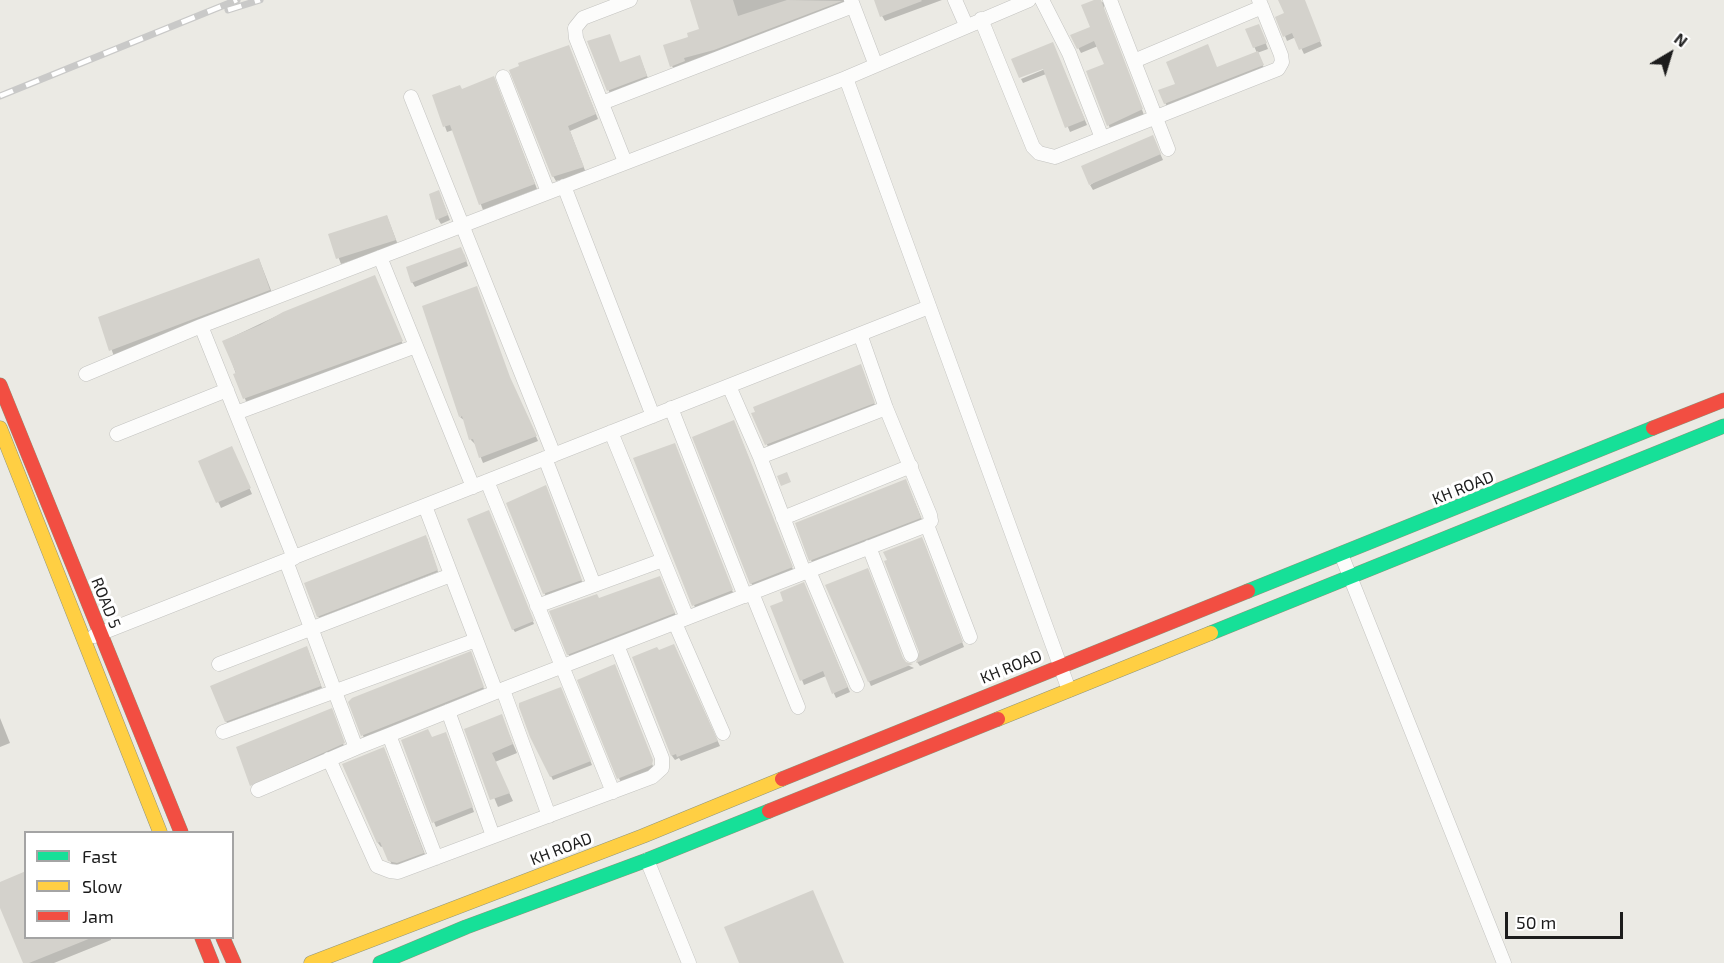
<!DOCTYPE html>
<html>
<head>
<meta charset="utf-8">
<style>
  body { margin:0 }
  #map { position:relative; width:1724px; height:963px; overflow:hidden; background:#ebeae4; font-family:"Exo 2",sans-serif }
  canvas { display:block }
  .legend { position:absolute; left:24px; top:831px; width:210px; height:108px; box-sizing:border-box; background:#fff; border:2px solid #a4a4a4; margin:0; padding:8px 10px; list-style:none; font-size:18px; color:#1c1c1c }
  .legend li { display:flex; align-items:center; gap:12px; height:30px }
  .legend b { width:30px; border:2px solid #a4a4a4 }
  .north { position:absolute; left:1640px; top:24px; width:60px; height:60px; -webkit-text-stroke:4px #fff; paint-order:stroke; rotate:38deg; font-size:16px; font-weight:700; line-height:24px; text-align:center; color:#1c1c1c }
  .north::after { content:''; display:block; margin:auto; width:21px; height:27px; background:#1c1c1c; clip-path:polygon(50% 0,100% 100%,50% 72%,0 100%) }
  .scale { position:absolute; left:1505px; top:912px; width:118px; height:27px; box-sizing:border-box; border:3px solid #1c1c1c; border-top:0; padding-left:8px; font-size:18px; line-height:21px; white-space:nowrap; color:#1c1c1c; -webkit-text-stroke:4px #fff; paint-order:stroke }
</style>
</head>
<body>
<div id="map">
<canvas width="1724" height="963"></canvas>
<ul class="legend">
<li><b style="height:8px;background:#16e098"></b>Fast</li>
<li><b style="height:8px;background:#ffcf43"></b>Slow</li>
<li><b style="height:8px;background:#f24e42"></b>Jam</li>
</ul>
<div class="north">N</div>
<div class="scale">50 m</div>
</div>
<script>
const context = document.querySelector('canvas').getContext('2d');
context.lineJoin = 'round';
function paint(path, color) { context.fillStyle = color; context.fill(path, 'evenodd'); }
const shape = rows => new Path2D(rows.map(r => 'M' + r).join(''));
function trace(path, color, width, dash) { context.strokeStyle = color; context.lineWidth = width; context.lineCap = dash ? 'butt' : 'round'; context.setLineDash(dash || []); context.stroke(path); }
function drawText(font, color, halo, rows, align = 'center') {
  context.font = font + ' "Exo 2",sans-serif'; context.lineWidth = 6; context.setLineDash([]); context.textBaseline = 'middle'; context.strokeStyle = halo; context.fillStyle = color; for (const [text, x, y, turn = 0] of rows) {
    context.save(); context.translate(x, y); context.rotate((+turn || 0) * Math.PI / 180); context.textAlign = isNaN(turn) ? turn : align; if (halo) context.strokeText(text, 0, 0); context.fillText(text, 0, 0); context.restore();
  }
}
const shadow = shape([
  [692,0,847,0,845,6,717,55,686,63,687,67,675,71,672,66,690,38,701,29],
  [882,0,942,0,885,21,882,16],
  [1098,0,1104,3,1104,10,1144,115,1111,131,1088,72,1106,65,1098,46,1081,53,1072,36,1092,28],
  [1280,0,1303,0,1322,46,1304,54,1296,37,1287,41,1285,36,1286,14],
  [1247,30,1261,31,1268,49,1257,53,1265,70,1168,109,1160,91,1257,53],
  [589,42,620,64,640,57,649,81,611,96],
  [1055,49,1087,125,1070,132,1046,74,1023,83,1021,79,1050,67],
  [571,52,598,119,570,131,586,173,556,181,553,176],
  [496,83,537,189,483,210,453,130,447,132,434,96],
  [1155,142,1163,160,1093,190,1090,185],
  [441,197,450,220,441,224,438,219],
  [387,216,398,245,341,264,330,235],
  [464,254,468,266,415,287,412,282],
  [259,259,274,298,115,359,100,318],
  [377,282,404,347,247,404,224,341,285,312],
  [863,371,876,408,769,449,753,414],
  [512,384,538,441,483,463,476,445,471,440,465,421,460,417],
  [736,426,794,572,754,588,751,583],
  [676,448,734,595,696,610,635,459],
  [234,453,252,494,221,508,200,462],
  [908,486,923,522,813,565,811,560],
  [547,491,583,584,546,597,508,504],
  [490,514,534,624,515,632,513,629],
  [427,538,438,572,319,618,318,616],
  [924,543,964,647,920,666,917,662,921,652,889,561],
  [661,581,676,616,570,657,568,654,598,600],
  [827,586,905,664,914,668,871,686],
  [806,589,850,692,836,698,826,676,804,685,802,680],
  [308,650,322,688,227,723,226,721],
  [676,651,720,746,681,761,679,758,675,760,672,756,634,658],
  [471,655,484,689,364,738,350,702],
  [617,670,654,769,621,783,619,778],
  [562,692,592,765,553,780,551,776],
  [331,710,344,746,253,787,252,785],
  [501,716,517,753,495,762,513,801,498,807,466,730],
  [0,718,10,743,0,747],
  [448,738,474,812,436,827,434,822,432,739],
  [386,753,426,857,400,867,392,865,383,846,381,847,378,843],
  [0,883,26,938,111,938,111,940,54,963,24,963,0,893]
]);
const building = shape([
  [690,0,733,0,738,16,787,0,842,1,714,50,684,58,685,61,670,67,663,45,688,37,687,33,699,29],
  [874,0,921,0,922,1,880,17],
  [1094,0,1101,0,1143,109,1107,126,1086,71,1104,64,1094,41,1077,49,1070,35,1090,27,1081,5],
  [1278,0,1305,0,1321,41,1299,50,1292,33,1283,37,1275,17,1284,13],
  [1259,24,1267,43,1253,48,1245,29],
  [610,34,620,62,640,55,647,76,607,91,587,41],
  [1053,42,1085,120,1065,128,1043,69,1019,78,1011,59],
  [1208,44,1217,67,1258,51,1264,65,1164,104,1158,90,1175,84,1166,62],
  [569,45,596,114,568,126,584,167,552,177,509,70,519,66,518,63],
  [494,76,535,184,479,205,450,125,443,127,432,95,460,85,462,89],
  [1153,135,1161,154,1089,185,1081,166],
  [439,190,448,215,436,220,429,194],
  [387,215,396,240,336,259,328,234],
  [461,247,467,261,411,283,406,267],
  [259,258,270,290,109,351,98,317],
  [375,275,403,341,243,399,233,374,236,373,222,341,260,325,283,312],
  [477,286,510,377,537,436,479,458,473,439,469,440,462,416,459,417,422,306],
  [861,364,875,403,765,445,751,413,755,412,753,407],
  [734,420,793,567,750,584,692,437],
  [675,443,733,590,692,606,633,458],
  [232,446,251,488,216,503,198,461],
  [787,472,791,482,781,486,777,476],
  [906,479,921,518,809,561,795,523],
  [546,485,582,580,543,594,506,503],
  [489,510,534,621,512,630,467,519],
  [426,535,438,570,317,617,304,583],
  [922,537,963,642,916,663,919,652,884,561,887,560,883,552],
  [868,568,903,658,906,662,913,664,868,682,825,585],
  [660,576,675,613,567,655,549,611,597,594,599,598],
  [804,582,848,687,832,694,823,671,800,681,770,606,783,601,780,592],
  [674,644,718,741,677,757,676,754,671,756,632,657,657,647,659,650],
  [307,646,321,686,225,722,210,686],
  [471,651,484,687,361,736,348,702,352,698],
  [615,664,653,760,652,765,617,779,577,680],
  [561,687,591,761,550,777,530,737,519,707,519,703],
  [332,708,345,743,250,786,236,747],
  [502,714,513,744,492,753,510,793,490,800,464,729],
  [428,729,432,737,446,732,473,807,432,823,401,740],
  [384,747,424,853,397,863,388,861,380,842,377,843,342,764],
  [26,871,26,938,91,938,29,963,23,963,0,908,0,882],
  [813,890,844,963,739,963,724,927]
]);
const street = shape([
  [851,0,875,63],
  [955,0,966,25],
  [1029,0,846,78,1069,690],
  [1042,0,1069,53,1102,138],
  [1110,0,1168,149],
  [981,19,1033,147,1039,153,1055,157,1278,69,1282,62,1281,55,1259,0],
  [1134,61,1262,7],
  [503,77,548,192],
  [411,97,554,455],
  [602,103,853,6],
  [625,162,576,38,575,28,583,18,630,0],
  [564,186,653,416],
  [380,257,473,487],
  [201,326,846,78],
  [860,334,886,408,930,515,931,521,927,525],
  [86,374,201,326,294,558],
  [729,386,760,457,804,572],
  [671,408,745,596],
  [236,413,416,346],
  [611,432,687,618],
  [117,434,227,390],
  [760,457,886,408],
  [545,458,594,585],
  [487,481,613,792],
  [783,518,911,466],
  [869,547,911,655],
  [1341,554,1504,963],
  [286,561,356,748,389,735,496,692,425,506],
  [809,571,857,685],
  [752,593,798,707],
  [537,606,663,560],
  [675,623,723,733],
  [94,636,929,307],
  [219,664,451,575],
  [503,690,549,816],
  [496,692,927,525,970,637],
  [448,711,493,836],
  [223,732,476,640],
  [389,735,436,858],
  [329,759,377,866,390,871,398,872,652,777,662,768,662,758,617,645],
  [258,790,356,748],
  [647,860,689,963]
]);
const fast = shape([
  [1248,591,1653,428],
  [1211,633,1724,426],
  [380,963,466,927,647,860,769,811]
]);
const slow = shape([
  [0,428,160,832],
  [998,719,1211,633],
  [311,963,643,836,782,779]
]);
const jam = shape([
  [0,385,181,832],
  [1653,428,1724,400],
  [782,779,1248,591],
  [769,811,998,719],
  [202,938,212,963],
  [223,938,234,963]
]);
const rail = shape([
  [228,10,260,0],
  [0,96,237,0]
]);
const streetNames = [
  ["KH ROAD",1463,488,-22],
  ["ROAD 5",106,603,68],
  ["KH ROAD",1011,667,-22],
  ["KH ROAD",561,849,-21]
];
paint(shadow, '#0003');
paint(building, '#d4d2cc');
trace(street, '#c3c3c0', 15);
trace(fast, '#8f957c', 15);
trace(slow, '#8f957c', 15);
trace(jam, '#8f957c', 15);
trace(street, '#fcfcfb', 14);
trace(fast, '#16e098', 14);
trace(slow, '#ffcf43', 14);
trace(jam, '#f24e42', 14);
trace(rail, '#c9c9c8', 7);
trace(rail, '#fff', 4.5, [14]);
drawText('16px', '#1c1c1c', '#fff', streetNames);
</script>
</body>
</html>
